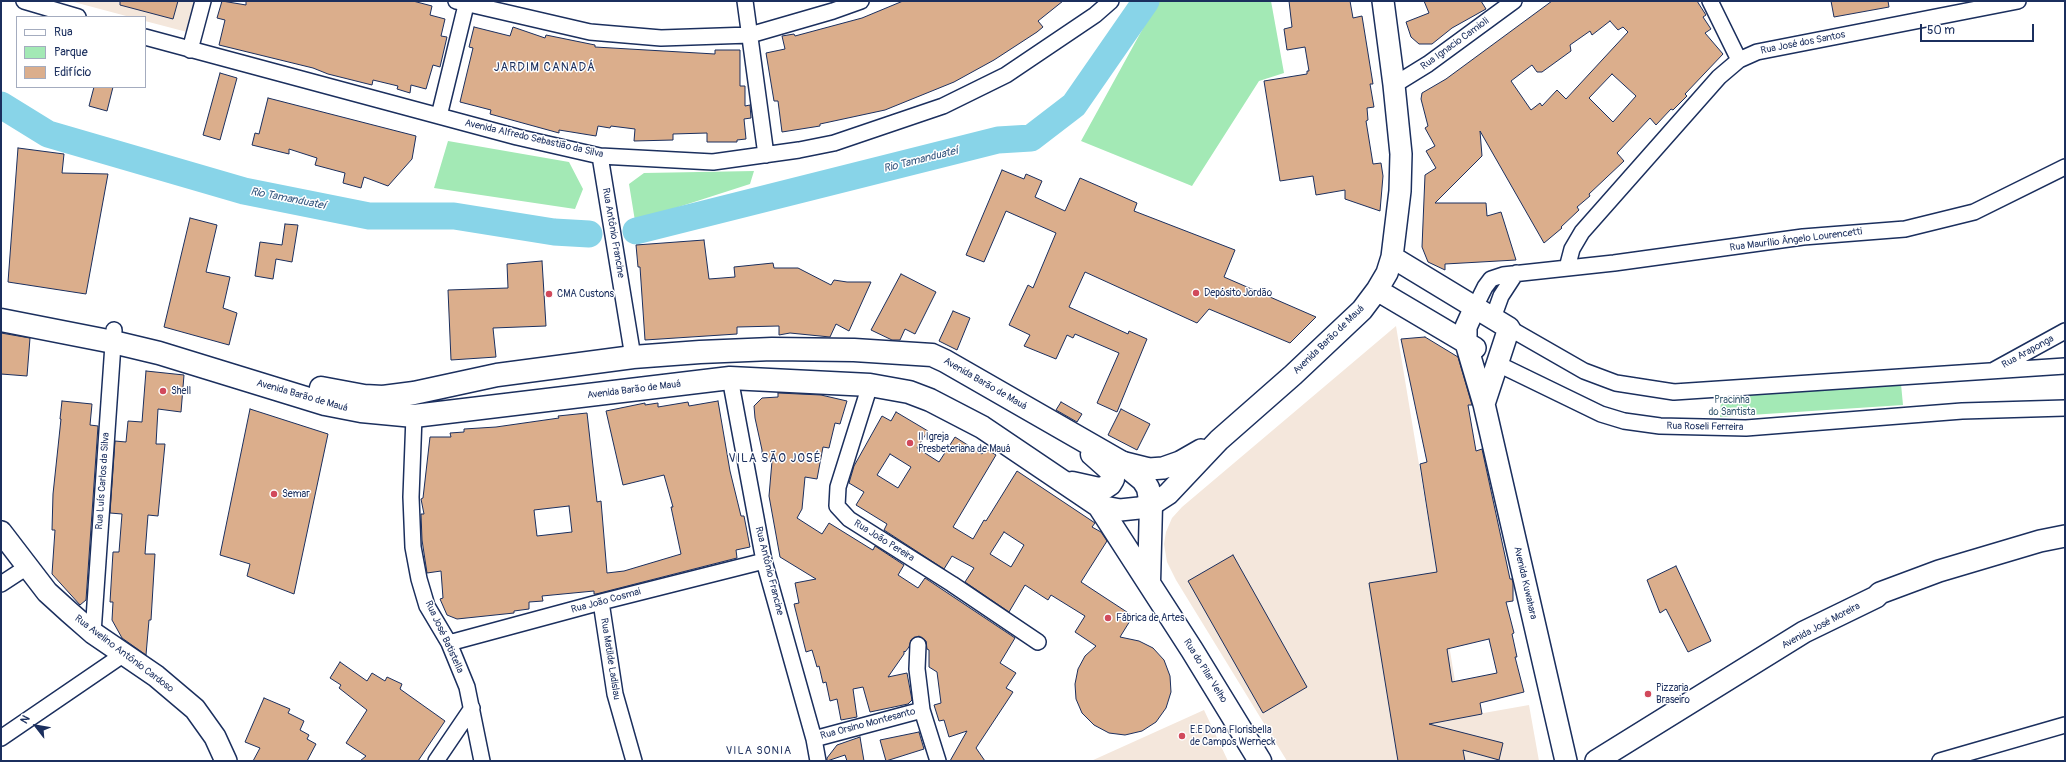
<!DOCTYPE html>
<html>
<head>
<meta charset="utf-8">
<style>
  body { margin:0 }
  #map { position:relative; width:2066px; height:762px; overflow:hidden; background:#fff; font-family:Pangolin,sans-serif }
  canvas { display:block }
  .frame { position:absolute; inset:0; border:2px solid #1b2f5e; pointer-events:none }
  .legend { position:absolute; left:16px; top:16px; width:130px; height:72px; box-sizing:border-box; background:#fff; border:1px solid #a4acbf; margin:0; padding:5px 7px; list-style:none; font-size:12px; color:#1b2f5e }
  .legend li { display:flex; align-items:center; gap:8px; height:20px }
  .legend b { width:20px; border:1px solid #a4acbf }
  .north { position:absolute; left:16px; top:706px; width:40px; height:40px; -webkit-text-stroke:3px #fff; paint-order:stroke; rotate:301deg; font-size:11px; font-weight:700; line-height:16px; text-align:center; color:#1b2f5e }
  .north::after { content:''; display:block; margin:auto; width:14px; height:18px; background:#1b2f5e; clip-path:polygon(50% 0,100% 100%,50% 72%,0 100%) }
  .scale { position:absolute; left:1920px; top:24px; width:114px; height:18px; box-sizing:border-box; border:2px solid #1b2f5e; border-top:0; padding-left:5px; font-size:12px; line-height:14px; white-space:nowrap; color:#1b2f5e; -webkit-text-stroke:3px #fff; paint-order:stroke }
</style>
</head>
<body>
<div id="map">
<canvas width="2066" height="762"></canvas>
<div class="frame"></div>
<ul class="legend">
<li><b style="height:5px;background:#fff"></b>Rua</li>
<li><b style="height:11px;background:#a3e9b5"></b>Parque</li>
<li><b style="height:11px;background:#dbae8c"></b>Edifício</li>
</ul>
<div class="north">N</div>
<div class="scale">50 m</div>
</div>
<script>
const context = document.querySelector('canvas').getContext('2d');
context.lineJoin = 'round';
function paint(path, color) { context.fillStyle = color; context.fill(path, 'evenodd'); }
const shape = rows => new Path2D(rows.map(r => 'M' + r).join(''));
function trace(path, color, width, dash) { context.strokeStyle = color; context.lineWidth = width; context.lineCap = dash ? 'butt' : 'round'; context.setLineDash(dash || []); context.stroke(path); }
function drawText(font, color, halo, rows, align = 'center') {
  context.font = font + ' Pangolin,sans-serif'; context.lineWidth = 3; context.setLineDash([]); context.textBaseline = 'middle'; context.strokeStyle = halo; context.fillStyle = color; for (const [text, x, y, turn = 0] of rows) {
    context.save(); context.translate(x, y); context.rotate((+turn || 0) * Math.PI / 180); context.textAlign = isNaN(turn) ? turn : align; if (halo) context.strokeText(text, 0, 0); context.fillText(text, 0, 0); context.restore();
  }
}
const built = shape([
  [70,1,194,1,187,32,145,21,145,17,130,17],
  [1396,326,1461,717,1529,705,1539,761,1287,761,1176,580,1167,562,1164,544,1166,532,1172,518,1182,507],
  [1204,710,1228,761,1091,761]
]);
const green = shape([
  [1158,1,1271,1,1284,73,1259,81,1192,186,1081,141],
  [448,141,569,162,583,189,575,209,434,188],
  [754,171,750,184,635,221,629,184,644,173],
  [1901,384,1903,405,1720,417,1721,396]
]);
const river = shape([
  [1,105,48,134,244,191,369,216,454,216,554,232,589,234],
  [636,231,998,140,1031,138,1074,105,1146,1]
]);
const building = shape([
  [120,1,178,1,173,19,120,5,120,1],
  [222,1,246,5,246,1,413,1,432,6,430,15,445,19,441,36,447,37,440,67,433,65,426,89,411,85,410,93,397,89,398,86,373,80,372,85,328,74,313,68,219,45,225,20,217,18,222,1],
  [903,1,1063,1,1038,21,1043,27,1037,32,994,60,954,82,885,110,820,124,820,126,782,132,778,101,774,101,766,53,785,49,782,36,794,34,795,36,862,18,903,1],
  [1289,1,1350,1,1353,18,1362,16,1373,84,1370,84,1374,107,1367,108,1368,120,1366,121,1373,164,1381,163,1383,176,1380,211,1345,199,1345,190,1316,195,1313,176,1280,181,1264,81,1307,74,1307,71,1309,71,1305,47,1287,50,1284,29,1292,27,1289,1],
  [1424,1,1481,1,1486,9,1452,28,1432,44,1419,44,1411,37,1406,22,1429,13,1424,1],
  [1552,1,1697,1,1706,15,1703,17,1711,29,1705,33,1723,54,1685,94,1687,96,1673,110,1671,109,1656,125,1650,118,1617,153,1624,161,1589,194,1590,196,1577,207,1579,210,1561,227,1562,228,1544,243,1480,131,1482,156,1435,203,1486,203,1487,216,1501,212,1516,260,1445,264,1445,270,1428,262,1422,247,1425,175,1436,168,1426,151,1435,146,1425,128,1428,126,1421,99,1422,93,1446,79,1552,1],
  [1610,21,1618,30,1623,27,1628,32,1566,99,1557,90,1542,106,1540,103,1531,110,1511,81,1532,65,1537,72,1542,72,1571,51,1570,45,1590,31,1592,35,1610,21],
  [1612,74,1636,96,1613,122,1589,98,1612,74],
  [1831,1,1888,1,1889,7,1834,17,1831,1],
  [474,27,510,36,513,27,545,38,546,35,595,45,595,47,715,54,715,50,740,50,740,86,745,86,745,106,750,105,751,118,744,119,746,139,737,140,737,142,707,142,707,133,673,134,673,140,634,141,635,129,611,126,610,128,598,126,596,136,559,130,559,133,490,114,491,110,460,102,473,48,469,47,474,27],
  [220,73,237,78,220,140,203,135,220,73],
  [94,87,113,87,107,111,89,106,94,87],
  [268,98,416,136,412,159,388,186,364,177,361,188,343,183,345,173,315,165,317,158,289,149,289,154,252,145,255,133,259,134,268,98],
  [18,148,64,154,62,173,108,174,86,294,8,282,18,148],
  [1002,170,1024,179,1026,174,1042,181,1035,197,1065,211,1080,178,1137,203,1134,211,1235,250,1224,277,1316,317,1290,343,1209,309,1197,323,1085,272,1069,307,1128,334,1129,331,1147,339,1117,412,1097,403,1119,353,1075,334,1073,338,1067,335,1056,359,1024,346,1030,335,1009,325,1028,285,1033,288,1056,233,1006,211,984,262,966,255,1002,170],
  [190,218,217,225,206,272,230,277,223,308,237,313,229,345,164,327,190,218],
  [285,224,298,225,292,262,276,259,273,279,255,276,260,242,282,245,285,224],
  [704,240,709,279,735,277,734,267,773,263,774,268,798,268,831,285,834,280,847,282,871,282,849,331,836,324,830,337,790,333,779,335,779,326,737,327,737,334,645,340,640,267,638,267,636,245,704,240],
  [542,261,546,326,493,328,496,357,451,360,448,290,508,288,507,264,542,261],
  [901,274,936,292,915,334,905,329,900,340,892,340,871,330,901,274],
  [953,311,970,318,957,350,939,341,953,311],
  [1,333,30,338,27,376,1,374,1,333],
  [1425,337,1458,357,1472,405,1468,405,1476,451,1482,449,1510,579,1512,579,1513,583,1513,601,1506,602,1514,633,1512,634,1517,657,1515,657,1524,692,1480,703,1482,714,1429,724,1503,743,1499,760,1463,750,1465,761,1398,761,1369,583,1437,572,1420,464,1427,462,1401,339,1425,337],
  [1489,639,1497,673,1452,682,1447,649,1489,639],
  [146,371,184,375,181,412,158,409,156,444,165,444,158,516,148,515,145,554,155,554,151,620,149,620,146,655,122,638,112,620,113,602,110,602,113,552,119,552,122,514,110,513,115,441,126,442,128,421,142,422,146,371],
  [778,393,821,395,847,401,840,424,835,423,829,448,823,447,817,479,805,477,802,509,797,518,822,534,829,523,871,549,873,550,875,546,904,565,898,575,918,588,925,578,1015,638,1000,663,1016,673,1006,688,1013,692,976,748,985,761,950,761,967,731,949,737,944,720,939,721,934,705,941,703,937,672,929,667,929,650,927,649,926,641,919,636,911,640,909,647,905,652,904,651,904,654,888,677,907,673,912,700,908,704,870,712,863,687,853,689,857,717,841,720,837,699,830,701,826,682,823,683,819,666,817,667,812,650,806,652,794,604,799,603,795,583,816,579,780,557,769,496,772,461,762,460,762,450,755,418,754,406,762,398,778,397,778,393],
  [62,401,92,404,90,425,98,426,86,600,80,605,52,574,55,530,52,530,53,494,61,419,60,419,62,401],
  [718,401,730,471,741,516,744,516,750,547,736,550,737,558,596,594,594,594,594,591,542,596,543,601,529,602,529,609,514,611,514,613,457,619,447,615,440,599,443,598,441,571,427,573,422,540,421,514,424,514,421,499,423,498,430,437,451,437,450,433,464,432,464,429,496,427,559,418,558,416,587,413,597,502,601,501,607,573,624,571,681,554,671,507,673,507,664,475,623,485,606,411,645,403,645,405,658,403,658,407,688,402,689,406,718,401],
  [569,506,572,532,537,536,534,510,569,506],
  [1061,402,1082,414,1077,422,1056,410,1061,402],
  [250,409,328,434,294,594,247,576,250,564,220,555,250,409],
  [1121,409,1150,424,1137,450,1108,435,1121,409],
  [896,412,928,431,917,448,939,462,955,437,982,454,986,449,996,455,953,527,973,539,984,520,986,521,1017,471,1095,523,1092,527,1101,532,1107,541,1081,582,1133,616,1120,637,1139,641,1153,648,1164,660,1170,676,1171,692,1166,708,1156,722,1142,731,1125,735,1109,733,1094,725,1082,713,1076,699,1075,684,1078,669,1085,656,1096,646,1075,632,1085,616,1051,595,1048,600,1025,585,1009,612,965,582,974,568,952,556,944,569,884,530,887,524,856,505,864,492,849,483,854,466,882,416,891,421,896,412],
  [890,454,911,467,898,488,877,475,890,454],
  [1004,532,1024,545,1011,567,990,554,1004,532],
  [1233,555,1307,687,1263,713,1188,581,1233,555],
  [1676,566,1711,641,1688,652,1666,609,1660,613,1647,580,1676,566],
  [340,662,367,681,372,673,385,681,387,677,402,684,400,689,445,721,418,761,360,761,366,756,346,743,367,710,339,688,341,685,330,678,340,662],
  [264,698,290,709,288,713,304,721,300,730,309,735,307,739,316,744,307,761,253,761,260,748,245,742,264,698],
  [919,732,924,749,886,761,880,740,919,732],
  [860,737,864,761,847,761,845,755,827,761,827,758,837,745,860,737]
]);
const street = shape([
  [24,1,78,17],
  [456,1,590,32,661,38,750,35,833,11,861,1],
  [745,1,766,155],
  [1710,1,1739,60],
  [145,37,517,137,600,156,713,162,799,150,834,143,943,106,1006,75,1095,15,1111,1],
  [190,50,203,1],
  [1394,85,1428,64,1514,1],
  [439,116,467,1],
  [600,156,633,357],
  [1567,268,1572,249,1582,232,1719,77,1739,60,1757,52,2018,1],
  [1475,307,1485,287,1491,279,1503,275,1614,263,1803,237,1905,229,1974,212,2065,167],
  [1493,318,1501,296,1516,273],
  [1509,328,1584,371,1616,383,1674,392,2065,366],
  [1498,364,1601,414,1624,421,1660,426,1746,428,1962,411,2065,408],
  [1994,370,2065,331],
  [730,378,764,561,814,739,818,761],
  [870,385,838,487,837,506,849,519,952,584,1038,642],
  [414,416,411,497,413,547,419,579,427,606,449,643,467,687,482,761],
  [1,584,27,567],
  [601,602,615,694,634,761],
  [93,633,114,330],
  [449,643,601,602,764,561],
  [918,645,917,669,922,710,938,761],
  [1,738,124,654],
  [814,739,922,710],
  [436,761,472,708],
  [1940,761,2065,725]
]);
const secondary = shape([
  [1392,257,1509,328,1484,404],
  [1377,290,1475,348],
  [1475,307,1466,327,1466,343,1484,404,1566,761],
  [1121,462,1149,469,1163,468,1180,462,1201,450],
  [1099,506,1120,510,1139,508,1151,505,1168,494,1219,440,1293,375,1362,310,1377,290,1387,273,1392,257,1400,191,1401,154,1394,85,1383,1],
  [1,532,47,592,69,612,93,633,156,676,195,709,215,737,226,761],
  [1596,761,1804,632,1876,597,1880,593,1939,571,2040,541,2065,536]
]);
const primary = shape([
  [1,320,113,342,159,353,325,404,361,411,414,416,730,378,870,385,909,392,930,400,982,427,1099,506,1192,650,1260,761],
  [321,388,364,396,383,397,414,393,497,375,633,357,700,352,772,349,854,350,932,355,945,361,1121,462,1143,480,1148,488,1151,505,1149,582],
  [1072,483,1099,489,1104,488,1110,484,1113,479,1110,470,1092,454]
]);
const markers = [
  [1196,293,4,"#d1495b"],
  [549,294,4,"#d1495b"],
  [163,391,4,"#d1495b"],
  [910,443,4,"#d1495b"],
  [274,494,4,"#d1495b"],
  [1108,618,4,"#d1495b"],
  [1648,694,4,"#d1495b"],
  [1182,736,4,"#d1495b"]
];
const streetNames = [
  ["Rua José dos Santos",1803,43,-11],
  ["Rua Ignacio Camioli",1455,44,-36],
  ["Avenida Alfredo Sebastião da Silva",534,139,13],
  ["Rua Antônio Francine",613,233,80],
  ["Rua Maurílio Ângelo Lourencetti",1796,240,-7],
  ["Avenida Barão de Mauá",1329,340,-44],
  ["Rua Araponga",2028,352,-29],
  ["Avenida Barão de Mauá",985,384,30],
  ["Avenida Barão de Mauá",634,390,-7],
  ["Avenida Barão de Mauá",302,396,16],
  ["Rua Roseli Ferreira",1705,427,1],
  ["Rua Luís Carlos da Silva",103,481,-86],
  ["Rua João Pereira",884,541,32],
  ["Rua Antônio Francine",769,571,76],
  ["Avenida Kuwahara",1525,583,77],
  ["Rua João Cosmai",606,601,-15],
  ["Avenida José Moreira",1821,626,-28],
  ["Rua José Batistella",444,637,65],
  ["Rua Avelino Antônio Cardoso",124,654,37],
  ["Rua Matilde Ladislau",610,659,81],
  ["Rua do Pilar Velho",1205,671,58],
  ["Rua Orsino Montesanto",868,724,-15]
];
const poiNames = [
  ["Depósito Jordão",1204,293],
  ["CMA Custons",557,294],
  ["Shell",171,391],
  ["II Igreja",918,437],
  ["Presbeteriana de Mauá",918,449],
  ["Semar",282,494],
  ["Fábrica de Artes",1116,618],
  ["Pizzaria",1656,688],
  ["Braseiro",1656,700],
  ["E.E Dona Florisbella",1190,730],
  ["de Campos Werneck",1190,742]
];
const parkNames = [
  ["Pracinha",1732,400],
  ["do Santista",1732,412]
];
const waterNames = [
  ["Rio Tamanduateí",921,160,-14],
  ["Rio Tamanduateí",288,199,11]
];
const neighbourhoodNames = [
  ["VILA SONIA",759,751]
];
const quarterNames = [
  ["JARDIM CANADÁ",545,68],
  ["VILA SÃO JOSÉ",775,459]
];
paint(built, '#f4e7dc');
paint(green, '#a3e9b5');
trace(river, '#88d4e8', 27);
paint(building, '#dbae8c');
trace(building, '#1b2f5e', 1);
trace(street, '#1b2f5e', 18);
trace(secondary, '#1b2f5e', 24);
trace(primary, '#1b2f5e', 25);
trace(street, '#fff', 15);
trace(secondary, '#fff', 21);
trace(primary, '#fff', 22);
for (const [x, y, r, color] of markers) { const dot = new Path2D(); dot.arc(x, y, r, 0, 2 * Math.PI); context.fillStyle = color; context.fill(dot); trace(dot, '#fff', 1.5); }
drawText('10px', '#1b2f5e', '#fff', streetNames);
drawText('10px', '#1b2f5e', '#fff', poiNames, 'left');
drawText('10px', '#3d5e74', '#fff', parkNames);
drawText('italic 11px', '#365880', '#fff', waterNames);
context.letterSpacing = '1px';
drawText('11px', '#1b2f5e', '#fff', neighbourhoodNames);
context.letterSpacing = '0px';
context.letterSpacing = '1px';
drawText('12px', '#1b2f5e', '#fff', quarterNames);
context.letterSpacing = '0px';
</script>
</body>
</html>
